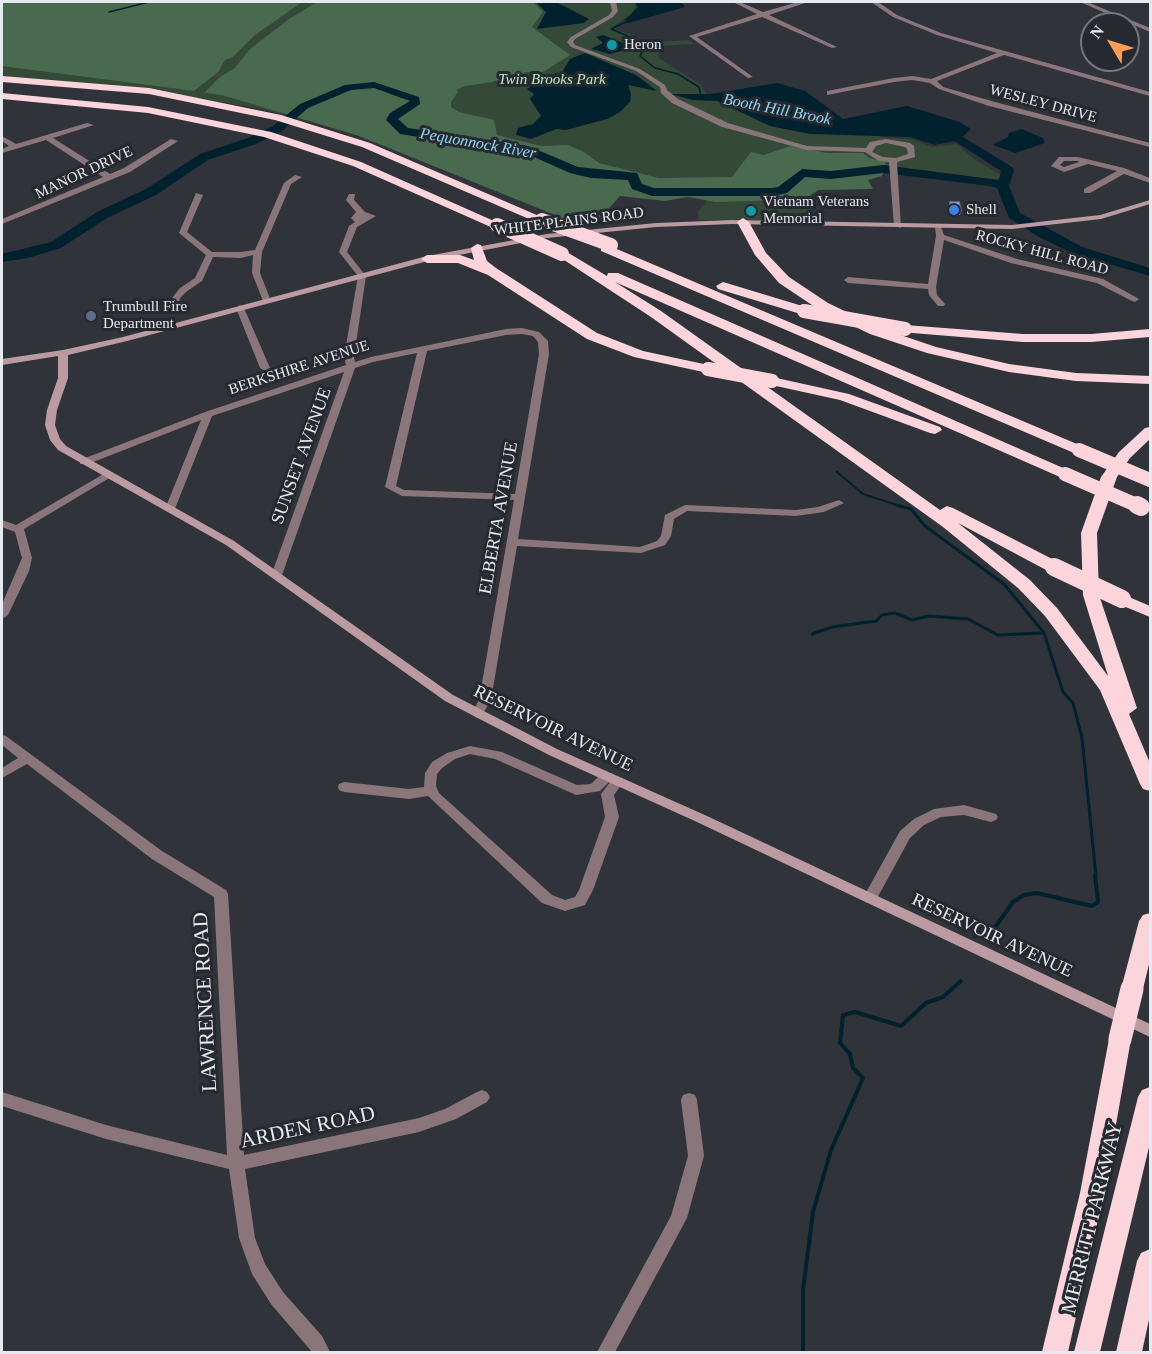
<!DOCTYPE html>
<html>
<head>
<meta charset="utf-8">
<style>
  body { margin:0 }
  #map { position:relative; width:1152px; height:1354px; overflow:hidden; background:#30333a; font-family:Georgia,serif }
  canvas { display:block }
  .frame { position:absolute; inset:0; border:3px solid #e6e9ed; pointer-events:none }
  .north { position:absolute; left:1080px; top:12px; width:60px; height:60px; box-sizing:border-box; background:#262930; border:2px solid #73767c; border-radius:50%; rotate:308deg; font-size:16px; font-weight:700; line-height:24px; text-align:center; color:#e6e9ed }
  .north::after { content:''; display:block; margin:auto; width:21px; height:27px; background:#fd9d54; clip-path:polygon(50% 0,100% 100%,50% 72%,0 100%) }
</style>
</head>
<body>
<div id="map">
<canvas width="1152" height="1354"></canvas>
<div class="frame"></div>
<div class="north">N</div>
</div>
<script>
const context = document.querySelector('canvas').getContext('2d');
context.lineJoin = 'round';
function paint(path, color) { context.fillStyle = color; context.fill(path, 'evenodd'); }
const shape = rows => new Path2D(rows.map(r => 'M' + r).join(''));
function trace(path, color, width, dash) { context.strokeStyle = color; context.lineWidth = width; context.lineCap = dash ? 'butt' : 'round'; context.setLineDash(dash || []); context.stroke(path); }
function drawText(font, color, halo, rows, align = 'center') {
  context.font = font + ' Georgia,serif'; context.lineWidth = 6; context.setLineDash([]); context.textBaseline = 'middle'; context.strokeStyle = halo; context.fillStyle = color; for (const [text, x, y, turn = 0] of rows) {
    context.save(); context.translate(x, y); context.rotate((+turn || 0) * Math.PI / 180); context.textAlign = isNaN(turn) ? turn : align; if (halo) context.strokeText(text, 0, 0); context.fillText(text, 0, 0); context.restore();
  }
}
const green = shape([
  [2,2,634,2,636,7,631,14,611,28,630,34,644,43,689,40,694,44,659,46,659,58,701,85,708,98,888,138,910,139,933,147,957,144,975,160,1000,174,1001,178,990,181,897,171,804,176,811,220,699,220,698,211,707,202,704,195,318,114,309,121,257,108,149,90,2,77]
]);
const forest = shape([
  [2,2,302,2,255,35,233,57,225,60,218,72,194,91,2,66],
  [317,2,532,2,535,4,543,12,532,27,570,55,543,72,526,72,492,82,465,86,456,90,458,92,451,102,451,107,459,112,494,120,497,135,541,146,568,145,582,151,599,163,659,178,732,177,751,152,764,155,790,146,827,153,863,153,869,158,886,162,882,176,868,180,873,189,818,190,801,202,784,200,716,202,688,197,665,201,620,196,604,214,604,220,575,223,359,136,222,95,204,93,220,77,235,68,249,50,289,19]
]);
const water = shape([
  [536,2,556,2,589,19,584,23,537,29,546,12],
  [635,2,681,2,685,7,628,23,625,20,638,7],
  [603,35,623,43,625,50,610,54,591,49,603,43,596,37],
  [585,53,636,75,657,91,628,85,631,94,630,102,620,112,607,119,566,130,556,129,531,139,516,135,518,128,533,124,541,116,530,99,534,94,527,89,535,83,529,81,531,79,544,80,558,72,553,80,584,81,562,72,570,59],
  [777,83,805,91,843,119,907,106,960,122,971,129,959,140,935,145,910,137,810,134,770,126,717,101,692,100,671,94,711,94],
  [1021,129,1043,138,1045,143,1015,153,993,145,1008,137,1009,133]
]);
const streamFar3 = shape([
  [490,2,515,2],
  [109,12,149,2],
  [630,20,611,29,635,39,644,48,640,56,655,68,678,74,699,87,701,96]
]);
const streamFar2 = shape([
  [837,472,863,494,903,507]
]);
const streamFar1 = shape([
  [896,505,911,509,925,526,1004,584,1044,633,1063,692,1073,703,1082,738,1096,876],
  [812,634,832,627,876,621,882,615,895,613,912,620,929,616,968,619,998,635,1042,633]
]);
const stream = shape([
  [975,936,996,926,1013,902,1024,895,1037,893,1092,906,1098,902,1095,875],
  [803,1352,803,1290,813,1212,831,1150,863,1078,853,1068,850,1054,840,1043,843,1015,855,1012,901,1026,926,1003,943,997,961,981]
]);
const river = shape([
  [374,82,419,97,420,104,398,119,408,128,528,146,578,167,637,173,642,184,654,188,772,188,778,187,802,169,831,171,883,165,999,180,1001,171,953,140,963,137,1012,167,1014,170,1009,186,1020,213,1082,247,1150,268,1150,276,1072,253,1039,237,1009,218,997,188,990,186,883,173,831,179,805,177,787,193,772,196,652,196,632,189,628,180,591,178,570,173,525,153,400,134,386,120,390,113,410,101,374,88,351,90,308,108,281,132,256,144,208,160,156,195,107,218,61,248,28,258,2,262,2,254,51,242,97,212,146,189,200,154,248,138,273,126,300,104,345,85,374,82]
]);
const street = shape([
  [610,2,616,2,618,11,613,17,575,39,573,42,575,45,640,69,665,85,667,90,678,99,728,123,807,146,866,148,870,142,886,139,910,143,914,146,915,157,897,162,901,228,894,226,889,162,879,161,865,152,807,150,722,127,672,103,661,93,660,87,636,71,571,47,567,42,571,37,609,15,612,11,610,2],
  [886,143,905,147,907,149,908,154,896,158,883,157,872,152,876,146,886,143],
  [733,2,740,2,763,12,798,2,806,2,805,3,769,15,837,47,832,48,762,17,697,37,753,77,748,78,689,36,757,14,733,2],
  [871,2,878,2,897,15,941,33,1150,92,1150,96,1004,55,937,81,943,87,995,102,1150,143,1150,147,989,106,939,89,930,83,912,80,894,82,827,95,827,91,894,78,912,76,931,79,997,53,937,35,893,17,871,2],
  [1080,2,1087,2,1150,28,1150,32,1080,2],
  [87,123,94,125,53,138,110,174,124,168,171,139,178,141,130,172,2,224,2,219,103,177,46,140,2,153,2,149,9,146,2,141,2,136,16,144,87,123],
  [1059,157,1078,157,1124,168,1150,178,1150,183,1124,174,1090,193,1084,193,1084,189,1117,171,1088,164,1064,172,1051,166,1059,157],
  [1064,161,1078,161,1079,162,1064,167,1060,165,1064,161],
  [295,175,302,177,291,184,262,252,260,273,271,301,270,303,264,303,263,301,252,273,253,255,241,258,213,257,202,281,186,292,180,298,178,308,172,308,172,298,180,288,195,278,206,255,179,233,196,193,203,195,187,232,212,252,241,252,255,250,284,183,295,175],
  [349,194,355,194,354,200,365,212,376,216,357,227,347,252,366,276,354,357,355,362,371,357,506,329,522,328,539,332,548,341,549,354,518,539,640,547,657,541,661,536,665,515,685,505,796,510,818,507,839,500,844,503,824,512,796,516,687,511,674,519,671,536,665,545,641,553,517,546,491,700,481,717,477,718,471,714,479,700,514,500,402,496,385,487,417,353,373,362,355,368,281,578,277,579,271,576,344,372,212,416,174,511,166,511,165,509,201,420,88,464,80,464,80,460,205,412,346,365,344,357,358,276,339,252,349,226,355,222,351,218,356,212,346,200,349,194],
  [522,334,533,336,538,342,539,354,515,494,404,490,396,486,427,351,506,335,522,334],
  [935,227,941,227,944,235,1017,259,1103,279,1139,299,1135,302,1132,301,1097,283,1011,263,944,240,936,287,937,295,945,304,944,306,938,306,929,295,928,289,848,283,844,280,848,277,928,284,936,236,935,227],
  [240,305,244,308,270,368,268,370,265,371,260,368,236,308,240,305],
  [107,472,112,475,111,477,24,529,32,558,29,571,8,615,2,619,2,604,22,558,15,532,2,527,2,520,16,525,107,472],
  [2,735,6,736,162,851,226,890,228,894,244,1155,419,1118,445,1109,477,1092,482,1090,487,1092,490,1097,487,1102,456,1119,419,1132,245,1169,255,1238,265,1264,283,1292,322,1336,330,1352,312,1352,271,1304,252,1274,239,1238,229,1169,106,1139,2,1106,2,1092,106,1125,227,1155,214,897,152,859,27,764,2,778,2,768,18,758,2,745,2,735],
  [470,746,502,752,577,785,591,784,602,773,612,773,613,776,612,779,600,791,576,795,495,759,470,754,455,759,442,768,437,774,436,786,439,793,552,895,565,900,575,897,579,890,605,817,601,794,613,778,623,778,624,781,614,795,619,817,593,890,585,905,565,911,542,903,428,796,409,799,344,792,339,790,338,787,339,784,344,782,409,789,424,787,425,773,432,762,447,753,470,746],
  [964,805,996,814,998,817,996,820,991,822,964,815,941,817,924,825,910,838,875,902,870,903,865,902,863,898,900,831,914,819,934,809,964,805],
  [689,1093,695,1095,697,1100,704,1156,687,1218,615,1352,597,1352,671,1216,688,1156,681,1100,683,1095,689,1093]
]);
const secondary = shape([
  [1150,200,1150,204,1101,219,1012,229,732,224,656,227,547,238,428,261,127,341,68,355,68,378,57,410,55,425,60,439,66,446,234,541,453,695,557,749,707,816,1150,1024,1150,1037,697,822,549,755,445,701,226,545,58,450,50,440,45,425,47,410,58,378,58,356,2,365,2,359,63,350,123,337,427,256,547,234,656,223,732,220,1012,225,1100,215,1150,200]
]);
const highway = shape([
  [2,76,149,88,281,115,370,143,546,219,536,222,362,147,275,120,149,94,2,82,2,76],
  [2,93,148,107,271,132,361,162,503,225,493,228,353,166,264,137,148,113,2,99,2,93],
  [743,218,749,222,766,253,789,277,828,303,880,328,936,347,1009,364,1076,373,1150,376,1150,384,1076,381,1009,372,927,353,870,334,818,309,779,283,755,255,737,222,743,218],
  [477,244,481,245,487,261,496,268,597,333,643,351,713,366,715,369,708,373,634,357,587,339,488,275,458,263,427,263,421,259,427,255,460,255,474,260,471,248,477,244],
  [605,244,1084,447,1087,450,1084,453,1074,453,601,251,601,245,605,244],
  [565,251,607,276,608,273,618,273,1070,471,1073,474,1070,477,1060,477,615,282,661,311,940,510,947,506,953,508,1060,563,1062,567,1060,571,1048,571,958,523,1030,580,1057,608,1108,676,1083,595,1081,533,1101,477,1119,452,1145,428,1150,427,1150,439,1130,458,1117,477,1097,533,1099,595,1137,708,1129,714,1150,763,1150,791,1143,789,1140,784,1100,690,1045,616,1018,588,943,527,651,317,561,258,561,252,565,251],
  [723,282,809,308,811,311,804,315,718,289,716,286,723,282],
  [905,325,1023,334,1091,334,1150,329,1150,337,1091,342,1023,342,900,332,898,329,905,325],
  [772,377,849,394,940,427,942,430,935,434,930,433,840,400,767,384,767,378,772,377],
  [1122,594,1150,606,1150,617,1116,603,1113,599,1122,594],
  [1150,913,1150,960,1143,989,1140,995,1132,998,1124,995,1121,989,1139,921,1143,915,1150,913],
  [1120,1030,1128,1032,1131,1039,1104,1193,1068,1352,1042,1352,1080,1193,1109,1039,1112,1032,1120,1030],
  [1150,1087,1150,1143,1100,1352,1074,1352,1138,1097,1142,1090,1150,1087],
  [1150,1249,1150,1315,1142,1352,1116,1352,1137,1261,1141,1253,1150,1249]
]);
const highwayBridgeFar3 = shape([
  [540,219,547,221]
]);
const highwayBridgeFar2 = shape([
  [542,220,611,245],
  [497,225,562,254],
  [804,311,905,329],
  [708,369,772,381],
  [1079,450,1150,480],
  [1065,474,1141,507]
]);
const highwayBridgeFar1 = shape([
  [1137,505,1141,507],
  [1054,567,1122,599]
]);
const highwayBridge = shape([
  [1120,1039,1132,989]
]);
const wall = shape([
  [950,202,961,211,960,215,951,215,949,206]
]);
const building = shape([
  [950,202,959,202,961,211,952,211,950,202]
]);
const markers = [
  [612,45,6,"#0f9aa8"],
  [954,210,6,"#3f7fe0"],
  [751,211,6,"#0f9aa8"],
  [91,316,6,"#5c6f8a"]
];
const farPoinames = [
  ["Heron",624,45],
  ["Vietnam Veterans",763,202],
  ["Memorial",763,219],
  ["Shell",966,210],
  ["Trumbull Fire",103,307],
  ["Department",103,324]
];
const farParknames = [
  ["Twin Brooks Park",552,80]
];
const farStreetnames = [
  ["WESLEY DRIVE",1043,104,15],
  ["MANOR DRIVE",84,173,-25],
  ["WHITE PLAINS ROAD",569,222,-7],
  ["ROCKY HILL ROAD",1042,253,15],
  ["BERKSHIRE AVENUE",299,368,-18]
];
const farWaternames = [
  ["Booth Hill Brook",777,110,11],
  ["Pequonnock River",478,144,10]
];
const streetNames = [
  ["SUNSET AVENUE",302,456,-70],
  ["ELBERTA AVENUE",499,518,-80],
  ["RESERVOIR AVENUE",553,729,26],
  ["RESERVOIR AVENUE",992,936,25]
];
const nearStreetnames = [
  ["LAWRENCE ROAD",206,1002,-93],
  ["ARDEN ROAD",308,1128,-12],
  ["MERRITT PARKWAY",1093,1218,-76]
];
paint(green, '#344938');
paint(forest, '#496a4f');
paint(water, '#00212d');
trace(streamFar3, '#00212d', 1.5);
trace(streamFar2, '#00212d', 2);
trace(streamFar1, '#00212d', 3);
trace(stream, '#00212d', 4);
paint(river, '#00212d');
paint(street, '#8a767a');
paint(secondary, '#bb9ba1');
paint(highway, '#fcd4dc');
trace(highwayBridgeFar3, '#fcd4dc', 10);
trace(highwayBridgeFar2, '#fcd4dc', 14);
trace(highwayBridgeFar1, '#fcd4dc', 18);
trace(highwayBridge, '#fcd4dc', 23);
paint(wall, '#8c9ebd');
paint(building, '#a3b8dc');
trace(building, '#72819a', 1.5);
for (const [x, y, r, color] of markers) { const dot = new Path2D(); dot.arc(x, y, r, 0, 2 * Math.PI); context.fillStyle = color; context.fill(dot); trace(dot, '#262930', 2); }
drawText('15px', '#e6e9ed', '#262930', farPoinames, 'left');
drawText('italic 15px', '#b3edbd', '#262930', farParknames);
drawText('15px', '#e6e9ed', '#262930', farStreetnames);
drawText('italic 16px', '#89d7f5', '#262930', farWaternames);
drawText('18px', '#e6e9ed', '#262930', streetNames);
drawText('21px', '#e6e9ed', '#262930', nearStreetnames);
</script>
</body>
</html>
